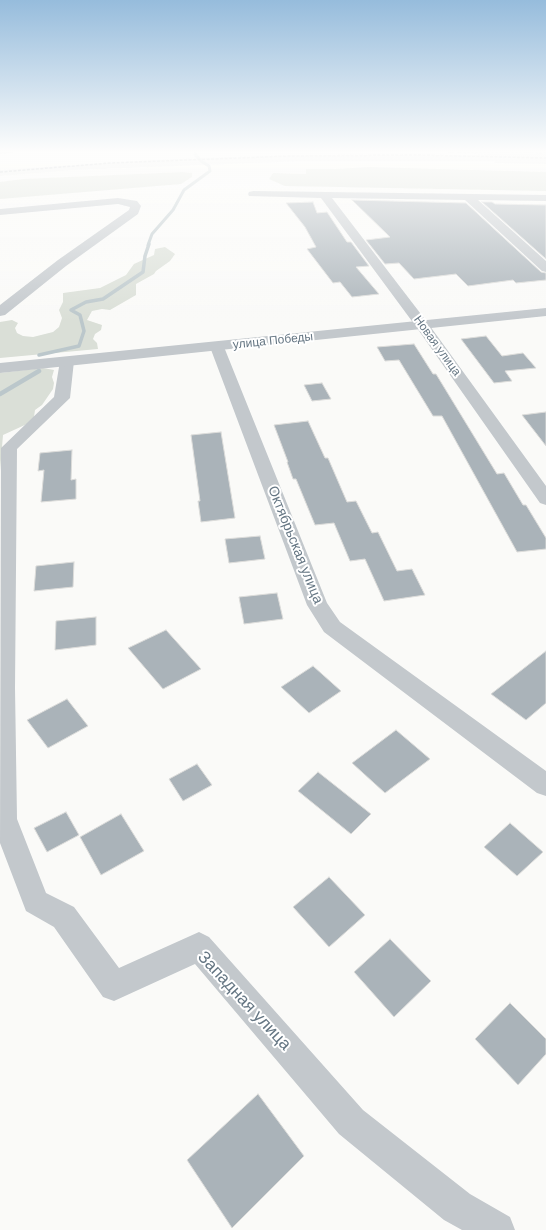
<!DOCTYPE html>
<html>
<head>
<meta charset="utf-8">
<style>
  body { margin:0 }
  canvas { display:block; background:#fafaf8 }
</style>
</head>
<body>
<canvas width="546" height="1230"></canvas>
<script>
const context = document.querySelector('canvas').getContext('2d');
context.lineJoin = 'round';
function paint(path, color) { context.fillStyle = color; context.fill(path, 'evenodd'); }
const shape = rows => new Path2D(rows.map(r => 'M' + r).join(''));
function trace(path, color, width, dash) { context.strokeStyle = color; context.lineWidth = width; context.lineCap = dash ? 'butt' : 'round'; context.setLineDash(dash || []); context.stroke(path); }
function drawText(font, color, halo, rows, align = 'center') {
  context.font = font + ' Helvetica,sans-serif'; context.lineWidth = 4; context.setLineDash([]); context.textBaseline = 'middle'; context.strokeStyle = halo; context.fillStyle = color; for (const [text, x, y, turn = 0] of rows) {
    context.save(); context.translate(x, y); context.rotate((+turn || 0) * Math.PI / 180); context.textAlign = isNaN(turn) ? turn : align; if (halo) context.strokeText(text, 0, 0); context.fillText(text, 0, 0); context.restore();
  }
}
const built = shape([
  [416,150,526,150,546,152,546,164,495,163,494,161,302,161,76,170,0,176,0,170,154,160,296,155,492,155]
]);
const green = shape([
  [370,167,546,172,546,191,285,186,269,179,273,173,306,174,306,169,334,169],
  [183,172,192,173,192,177,181,184,0,199,0,182,23,179],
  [165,247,175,254,170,261,156,271,154,274,136,284,136,295,110,310,102,309,92,311,87,320,102,325,101,330,95,334,93,339,97,343,98,349,0,358,0,322,12,320,18,323,15,328,17,333,23,336,33,337,53,332,59,327,62,318,59,310,63,302,63,293,100,288,126,275,134,264,154,255,155,249],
  [43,368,54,370,52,377,54,383,53,389,42,405,35,410,34,417,27,424,3,435,0,471,0,373]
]);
const streamFar2 = shape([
  [148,245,152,234,173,210,184,190,210,171,209,166,201,161,195,154]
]);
const streamFar1 = shape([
  [39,355,79,346,84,331,80,315,71,310,86,302,103,299,143,272,145,256,149,244]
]);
const stream = shape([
  [0,394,39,371]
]);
const building = shape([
  [352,200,466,203,541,272,546,273,546,280,516,283,513,280,468,286,456,274,414,279,399,263,385,264,366,240,390,237,352,200],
  [313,202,317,213,327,212,347,242,351,242,369,266,356,267,379,294,352,297,340,282,333,283,307,249,316,247,305,227,286,203,313,202],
  [482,202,492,202,495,204,546,205,546,259,482,202],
  [486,336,502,356,523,353,536,368,505,371,512,381,494,383,461,339,486,336],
  [414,344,433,374,436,374,497,474,504,473,523,505,526,505,546,538,546,549,517,552,442,416,433,416,399,360,385,361,377,347,414,344],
  [322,383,331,399,312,401,304,385,322,383],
  [546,412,546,446,522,415,546,412],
  [308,421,325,458,328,458,347,502,356,501,372,533,378,532,397,571,412,569,425,595,384,601,365,559,350,561,334,523,315,525,296,479,293,479,287,462,288,462,274,425,308,421],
  [221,432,235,518,201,522,198,501,200,501,191,435,221,432],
  [72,450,71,480,76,479,76,499,41,502,44,470,38,471,40,453,72,450],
  [260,536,265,559,229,563,225,539,260,536],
  [74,562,73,587,34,591,36,566,74,562],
  [277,593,283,619,244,624,239,597,277,593],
  [96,617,96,645,55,650,56,621,96,617],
  [166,630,201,669,163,689,128,648,166,630],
  [546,651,546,703,526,720,491,694,546,651],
  [313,666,341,691,309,713,281,687,313,666],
  [67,699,88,726,48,748,27,720,67,699],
  [396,730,430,759,385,793,352,763,396,730],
  [197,764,212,785,183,801,169,779,197,764],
  [318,772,371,814,351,834,298,791,318,772],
  [66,812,79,835,47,852,34,828,66,812],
  [121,814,144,851,101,875,80,837,121,814],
  [510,823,543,852,517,876,484,847,510,823],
  [329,877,365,915,329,947,293,907,329,877],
  [390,939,431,981,394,1017,354,972,390,939],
  [510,1003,546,1039,546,1054,518,1085,475,1039,510,1003],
  [258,1094,304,1156,232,1228,187,1160,258,1094]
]);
const minor = shape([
  [0,150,17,150,12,153,0,154,0,150],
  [253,191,546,195,546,201,478,200,546,261,546,272,542,271,465,200,332,198,427,322,546,486,546,505,540,503,417,328,321,198,249,196,248,194,249,192,253,191],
  [118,198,137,201,141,206,138,214,66,266,5,315,0,316,0,305,58,260,129,210,130,207,118,204,0,215,0,209,118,198],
  [217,343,222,344,224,347,327,603,340,622,546,771,546,796,537,793,324,632,307,605,210,347,212,344,217,343],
  [67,357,72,358,74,361,70,398,17,449,15,688,17,819,46,893,74,907,119,968,199,932,209,937,363,1110,470,1194,510,1217,515,1230,462,1230,444,1220,339,1134,195,964,114,1001,103,997,54,927,26,911,0,843,1,448,54,397,60,361,62,358,67,357]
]);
const tertiary = shape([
  [546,308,546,316,0,373,0,363,546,308]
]);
const rail = shape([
  [487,150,507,152],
  [508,150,542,153],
  [0,172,110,163,290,156,418,155,546,158]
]);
const farStreetnames = [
  ["улица Победы",273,341,-6],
  ["Новая улица",437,346,54]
];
const streetNames = [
  ["Октябрьская улица",295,545,68]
];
const nearStreetnames = [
  ["Западная улица",244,1001,47]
];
paint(built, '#e8e9e9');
paint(green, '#dadfd7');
trace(streamFar2, '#bbc7cb', 3);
trace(streamFar1, '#bbc7cb', 3.5);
trace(stream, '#bbc7cb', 4.5);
paint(building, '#aab3b9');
trace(building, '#dcdcda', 1);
paint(minor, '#c3c8cc');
paint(tertiary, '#c3c8cc');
trace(rail, '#a2aab0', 1.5, [3, 1.5]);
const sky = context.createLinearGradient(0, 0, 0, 322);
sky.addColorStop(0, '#96bcdc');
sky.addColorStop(0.47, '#fdfdfc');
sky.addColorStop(1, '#fdfdfc00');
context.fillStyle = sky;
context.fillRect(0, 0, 546, 322);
drawText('12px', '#657683', '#fff', farStreetnames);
drawText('14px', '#657683', '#fff', streetNames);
drawText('17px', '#657683', '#fff', nearStreetnames);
</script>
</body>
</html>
